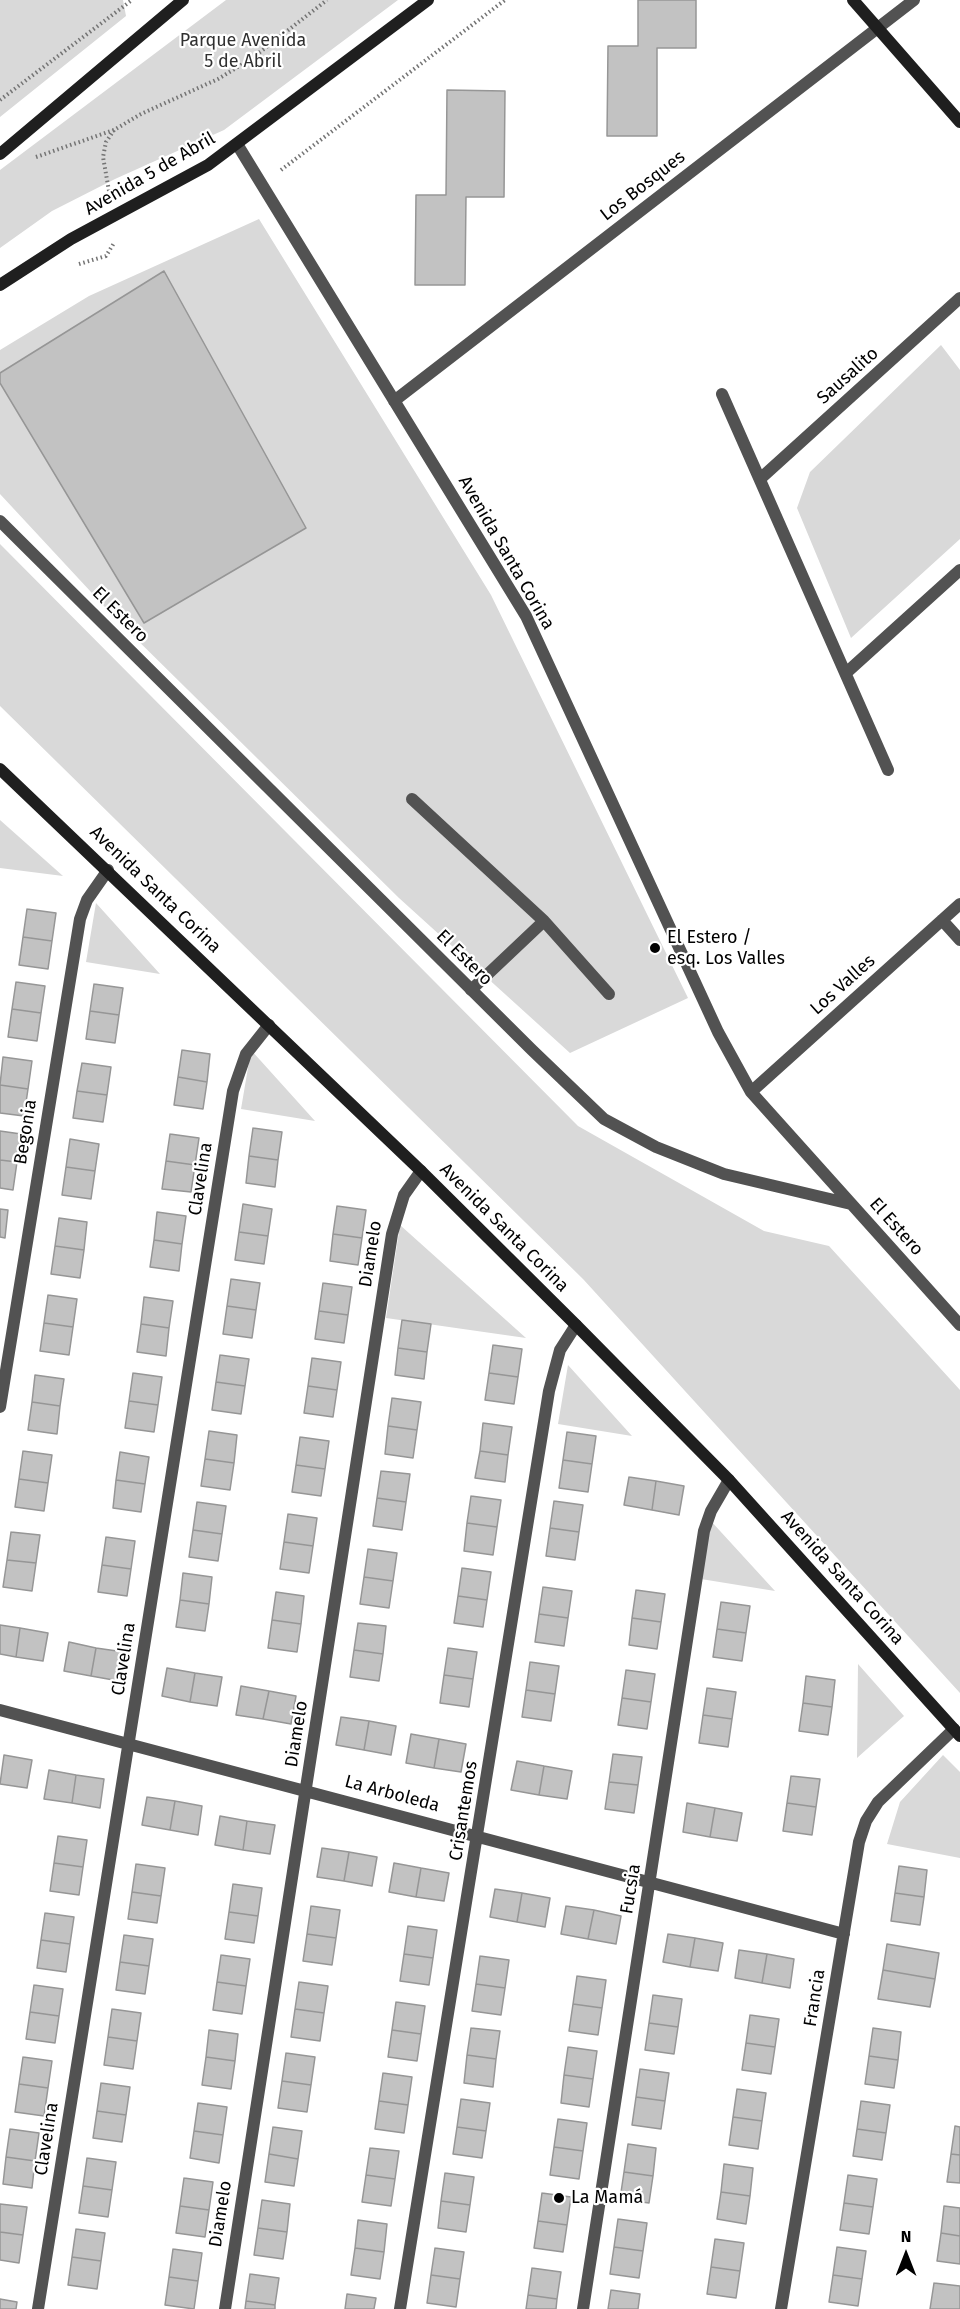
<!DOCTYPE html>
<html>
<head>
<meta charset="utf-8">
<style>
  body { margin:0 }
  #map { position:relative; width:960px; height:2309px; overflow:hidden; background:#fff; font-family:"Fira Sans",sans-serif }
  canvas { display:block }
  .north { position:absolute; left:876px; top:2225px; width:60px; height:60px; -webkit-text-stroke:4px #fff; paint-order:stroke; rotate:0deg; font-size:16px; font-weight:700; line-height:24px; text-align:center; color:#000 }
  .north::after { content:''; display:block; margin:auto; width:21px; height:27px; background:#000; clip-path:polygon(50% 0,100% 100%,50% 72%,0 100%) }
</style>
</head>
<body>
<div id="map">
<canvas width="960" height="2309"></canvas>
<div class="north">N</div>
</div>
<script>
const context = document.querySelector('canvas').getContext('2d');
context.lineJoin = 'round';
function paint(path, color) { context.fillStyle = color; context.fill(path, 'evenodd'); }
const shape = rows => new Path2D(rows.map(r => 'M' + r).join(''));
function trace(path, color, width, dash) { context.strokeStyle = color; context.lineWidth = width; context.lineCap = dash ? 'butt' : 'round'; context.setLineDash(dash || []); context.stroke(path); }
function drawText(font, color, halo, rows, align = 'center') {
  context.font = font + ' "Fira Sans",sans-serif'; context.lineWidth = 4.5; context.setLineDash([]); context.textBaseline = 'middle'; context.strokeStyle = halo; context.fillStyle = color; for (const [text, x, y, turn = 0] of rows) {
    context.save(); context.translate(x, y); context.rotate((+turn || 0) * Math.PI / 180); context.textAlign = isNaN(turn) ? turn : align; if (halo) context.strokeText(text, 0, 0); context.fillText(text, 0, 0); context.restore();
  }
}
const green = shape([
  [0,0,123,0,126,16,0,117],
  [226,0,398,0,224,130,115,179,52,211,0,248,0,170],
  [259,219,491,595,688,998,570,1053,399,898,117,620,0,494,0,350,89,296],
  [941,345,960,370,960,539,851,638,797,508,810,472],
  [0,544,578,1126,764,1231,829,1246,960,1390,960,1693,583,1279,0,706],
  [0,820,63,876,0,868],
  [96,903,160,974,86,962],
  [251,1050,315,1121,241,1109],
  [400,1225,526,1338,386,1318],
  [568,1365,632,1436,558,1424],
  [710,1520,775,1591,701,1579],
  [858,1664,904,1716,857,1758],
  [943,1755,960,1772,960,1858,887,1844,900,1802]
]);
const building = shape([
  [638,0,696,0,696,48,657,48,657,136,607,136,608,46,638,46,638,0],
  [447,90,505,91,504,197,466,197,465,285,415,285,416,195,446,195,447,90],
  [164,271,306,528,144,623,0,383,0,373,164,271],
  [27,909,56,913,52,941,23,937,27,909],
  [23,937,52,941,48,969,19,965,23,937],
  [16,982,45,986,41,1013,12,1009,16,982],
  [94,984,123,988,119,1015,90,1011,94,984],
  [12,1009,41,1013,37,1041,8,1037,12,1009],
  [90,1011,119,1015,115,1043,86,1039,90,1011],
  [182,1050,210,1054,207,1082,178,1077,182,1050],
  [3,1057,32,1061,28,1089,0,1085,3,1057],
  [82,1063,111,1067,107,1095,77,1091,82,1063],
  [178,1077,207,1082,203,1109,174,1105,178,1077],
  [0,1085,28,1089,24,1116,0,1113,0,1085],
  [77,1091,107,1095,103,1122,73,1118,77,1091],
  [253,1128,282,1132,278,1160,249,1156,253,1128],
  [0,1131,21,1134,17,1162,0,1160,0,1131],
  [170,1134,199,1138,195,1165,166,1161,170,1134],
  [70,1139,99,1144,95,1171,66,1167,70,1139],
  [249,1156,278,1160,275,1187,246,1183,249,1156],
  [0,1160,17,1162,13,1190,0,1188,0,1160],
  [166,1161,195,1165,191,1192,162,1189,166,1161],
  [66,1167,95,1171,91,1199,62,1195,66,1167],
  [243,1204,272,1209,268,1236,239,1232,243,1204],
  [337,1206,366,1210,362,1238,333,1234,337,1206],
  [0,1209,8,1210,5,1238,0,1237,0,1209],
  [157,1212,186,1216,182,1244,154,1240,157,1212],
  [59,1218,87,1222,84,1250,55,1246,59,1218],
  [239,1232,268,1236,264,1264,235,1260,239,1232],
  [333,1234,362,1238,358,1265,330,1261,333,1234],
  [154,1240,182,1244,179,1271,150,1267,154,1240],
  [55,1246,84,1250,80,1278,51,1274,55,1246],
  [231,1279,260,1283,256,1310,227,1306,231,1279],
  [323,1283,352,1287,348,1315,319,1311,323,1283],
  [48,1295,77,1299,73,1327,44,1323,48,1295],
  [144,1297,173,1301,169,1328,141,1324,144,1297],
  [227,1306,256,1310,252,1338,223,1334,227,1306],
  [319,1311,348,1315,344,1343,315,1339,319,1311],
  [402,1320,431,1324,427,1352,398,1348,402,1320],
  [44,1323,73,1327,69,1355,40,1351,44,1323],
  [141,1324,169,1328,166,1356,137,1352,141,1324],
  [493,1345,522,1349,518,1377,489,1373,493,1345],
  [398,1348,427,1352,424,1379,395,1375,398,1348],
  [220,1355,249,1359,245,1386,216,1382,220,1355],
  [312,1358,341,1362,337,1390,308,1386,312,1358],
  [133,1373,162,1377,158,1405,129,1401,133,1373],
  [489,1373,518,1377,514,1404,485,1400,489,1373],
  [35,1375,64,1379,60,1406,32,1402,35,1375],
  [216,1382,245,1386,241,1414,212,1410,216,1382],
  [308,1386,337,1390,333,1417,304,1413,308,1386],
  [392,1398,421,1402,417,1430,388,1426,392,1398],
  [129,1401,158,1405,154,1432,125,1428,129,1401],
  [32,1402,60,1406,57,1434,28,1430,32,1402],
  [483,1423,512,1427,508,1455,480,1451,483,1423],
  [388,1426,417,1430,413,1458,385,1454,388,1426],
  [209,1431,237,1435,234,1463,205,1459,209,1431],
  [567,1432,596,1436,592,1464,563,1460,567,1432],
  [300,1437,329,1441,325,1469,296,1465,300,1437],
  [23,1451,52,1455,48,1483,19,1479,23,1451],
  [480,1451,508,1455,505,1482,475,1478,480,1451],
  [120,1452,149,1457,145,1484,116,1480,120,1452],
  [205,1459,234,1463,230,1490,201,1486,205,1459],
  [563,1460,592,1464,588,1492,559,1488,563,1460],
  [296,1465,325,1469,321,1496,292,1492,296,1465],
  [381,1471,410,1474,406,1502,377,1498,381,1471],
  [629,1477,656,1481,652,1510,624,1505,629,1477],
  [19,1479,48,1483,44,1511,15,1507,19,1479],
  [116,1480,145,1484,141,1512,113,1508,116,1480],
  [656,1481,684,1486,679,1515,652,1510,656,1481],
  [471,1496,501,1500,497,1527,467,1523,471,1496],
  [377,1498,406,1502,402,1530,373,1526,377,1498],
  [554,1501,583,1505,579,1532,550,1528,554,1501],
  [197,1502,226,1506,222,1534,193,1530,197,1502],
  [288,1514,317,1518,313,1546,284,1542,288,1514],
  [467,1523,497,1527,493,1555,464,1551,467,1523],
  [550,1528,579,1532,575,1560,546,1556,550,1528],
  [193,1530,222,1534,218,1561,189,1557,193,1530],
  [11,1532,40,1535,36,1563,7,1560,11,1532],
  [106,1537,135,1541,131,1569,102,1565,106,1537],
  [284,1542,313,1546,309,1573,280,1569,284,1542],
  [368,1549,397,1553,393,1581,364,1577,368,1549],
  [7,1560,36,1563,32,1591,3,1587,7,1560],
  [102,1565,131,1569,127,1596,98,1592,102,1565],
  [462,1568,491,1572,487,1600,458,1596,462,1568],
  [183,1573,212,1577,209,1604,180,1600,183,1573],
  [364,1577,393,1581,389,1608,360,1604,364,1577],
  [543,1587,572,1591,568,1618,539,1614,543,1587],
  [636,1590,665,1594,661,1622,632,1618,636,1590],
  [276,1592,304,1596,301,1624,272,1620,276,1592],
  [458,1596,487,1600,483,1627,454,1623,458,1596],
  [180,1600,209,1604,205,1631,176,1627,180,1600],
  [721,1602,750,1606,746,1633,717,1629,721,1602],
  [539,1614,568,1618,564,1646,535,1642,539,1614],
  [632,1618,661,1622,657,1649,629,1645,632,1618],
  [272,1620,301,1624,297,1652,268,1648,272,1620],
  [358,1623,386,1626,383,1654,354,1650,358,1623],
  [0,1625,20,1628,16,1657,0,1654,0,1625],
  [20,1628,48,1633,43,1661,16,1657,20,1628],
  [717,1629,746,1633,742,1661,713,1657,717,1629],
  [69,1642,96,1648,91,1676,64,1671,69,1642],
  [96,1648,124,1652,119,1681,91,1676,96,1648],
  [448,1648,477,1652,473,1679,444,1675,448,1648],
  [354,1650,383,1654,379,1681,350,1677,354,1650],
  [530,1662,559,1666,555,1694,526,1690,530,1662],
  [167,1668,195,1673,190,1702,162,1696,167,1668],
  [626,1670,655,1674,651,1702,622,1698,626,1670],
  [195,1673,222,1677,217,1706,190,1702,195,1673],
  [444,1675,473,1679,469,1707,440,1703,444,1675],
  [806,1676,835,1680,832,1707,803,1703,806,1676],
  [241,1686,269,1691,263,1719,236,1715,241,1686],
  [707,1688,736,1692,732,1719,703,1715,707,1688],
  [526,1690,555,1694,551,1721,522,1717,526,1690],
  [269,1691,296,1696,291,1724,263,1719,269,1691],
  [622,1698,651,1702,647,1729,618,1725,622,1698],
  [803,1703,832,1707,828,1735,799,1731,803,1703],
  [703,1715,732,1719,728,1747,699,1743,703,1715],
  [341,1717,369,1721,364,1750,336,1745,341,1717],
  [369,1721,396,1726,391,1755,364,1750,369,1721],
  [411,1734,439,1739,434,1768,406,1763,411,1734],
  [439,1739,466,1744,461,1772,434,1768,439,1739],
  [613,1754,642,1757,638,1785,609,1782,613,1754],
  [4,1755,32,1760,27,1788,0,1784,4,1755],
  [517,1761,544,1766,539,1795,511,1790,517,1761],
  [544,1766,572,1771,567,1799,539,1795,544,1766],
  [49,1770,76,1775,72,1803,44,1799,49,1770],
  [76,1775,104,1779,100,1808,72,1803,76,1775],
  [791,1776,820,1779,816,1807,787,1803,791,1776],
  [609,1782,638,1785,634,1813,605,1809,609,1782],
  [147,1797,175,1801,170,1830,142,1825,147,1797],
  [175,1801,202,1806,198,1835,170,1830,175,1801],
  [687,1803,715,1808,710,1837,683,1832,687,1803],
  [787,1803,816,1807,812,1835,783,1831,787,1803],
  [715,1808,742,1813,737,1841,710,1837,715,1808],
  [220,1816,247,1821,243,1850,215,1845,220,1816],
  [247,1821,275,1825,270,1854,243,1850,247,1821],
  [58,1836,87,1840,83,1867,54,1863,58,1836],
  [322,1848,349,1852,344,1881,317,1877,322,1848],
  [349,1852,377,1857,372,1886,344,1881,349,1852],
  [54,1863,83,1867,79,1895,50,1891,54,1863],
  [394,1863,421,1868,416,1897,389,1892,394,1863],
  [136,1864,165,1868,161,1896,132,1892,136,1864],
  [899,1866,927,1870,924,1897,895,1893,899,1866],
  [421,1868,449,1873,444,1901,416,1897,421,1868],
  [233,1884,262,1888,258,1916,229,1912,233,1884],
  [495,1889,522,1893,517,1922,490,1917,495,1889],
  [132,1892,161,1896,157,1923,128,1919,132,1892],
  [522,1893,550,1898,545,1927,517,1922,522,1893],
  [895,1893,924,1897,920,1925,891,1921,895,1893],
  [311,1906,340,1910,336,1938,307,1934,311,1906],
  [566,1906,594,1910,588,1939,561,1934,566,1906],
  [594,1910,621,1916,616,1944,588,1939,594,1910],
  [229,1912,258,1916,254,1943,225,1939,229,1912],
  [45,1913,74,1917,70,1944,41,1940,45,1913],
  [408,1926,437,1930,433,1958,404,1954,408,1926],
  [307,1934,336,1938,332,1965,303,1961,307,1934],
  [668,1934,695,1938,690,1967,663,1962,668,1934],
  [124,1935,153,1939,149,1966,120,1962,124,1935],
  [695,1938,723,1943,718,1971,690,1967,695,1938],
  [41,1940,70,1944,66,1972,37,1968,41,1940],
  [887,1944,939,1953,935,1979,883,1970,887,1944],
  [739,1950,767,1954,762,1983,735,1978,739,1950],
  [404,1954,433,1958,429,1985,400,1981,404,1954],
  [767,1954,794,1959,790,1988,762,1983,767,1954],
  [221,1955,250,1959,246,1986,217,1982,221,1955],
  [480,1956,509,1960,505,1988,476,1984,480,1956],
  [120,1962,149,1966,145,1994,116,1990,120,1962],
  [883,1970,935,1979,930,2007,878,1999,883,1970],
  [577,1976,606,1980,602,2008,573,2004,577,1976],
  [217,1982,246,1986,242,2014,213,2010,217,1982],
  [299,1982,328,1986,324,2013,295,2009,299,1982],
  [476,1984,505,1988,501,2015,472,2011,476,1984],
  [34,1985,63,1989,59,2016,30,2012,34,1985],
  [653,1995,682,1999,678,2027,649,2023,653,1995],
  [396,2002,425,2006,421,2034,392,2030,396,2002],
  [573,2004,602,2008,598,2035,569,2031,573,2004],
  [112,2009,141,2013,137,2041,108,2037,112,2009],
  [295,2009,324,2013,320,2041,291,2037,295,2009],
  [30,2012,59,2016,55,2043,26,2039,30,2012],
  [750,2015,779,2019,775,2047,746,2043,750,2015],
  [649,2023,678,2027,674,2054,645,2050,649,2023],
  [471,2028,500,2031,496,2059,467,2055,471,2028],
  [873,2028,901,2032,898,2060,869,2056,873,2028],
  [209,2030,238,2034,235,2061,206,2057,209,2030],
  [392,2030,421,2034,417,2061,388,2057,392,2030],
  [108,2037,137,2041,133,2069,104,2065,108,2037],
  [746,2043,775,2047,771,2074,742,2070,746,2043],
  [568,2047,597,2051,593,2079,564,2075,568,2047],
  [286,2053,315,2057,311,2085,282,2081,286,2053],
  [467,2055,496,2059,493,2087,464,2083,467,2055],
  [869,2056,898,2060,894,2088,865,2084,869,2056],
  [23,2057,52,2061,48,2088,19,2084,23,2057],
  [206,2057,235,2061,231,2089,202,2085,206,2057],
  [640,2069,669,2073,665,2101,636,2097,640,2069],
  [383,2073,412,2077,408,2105,379,2101,383,2073],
  [564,2075,593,2079,589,2107,561,2103,564,2075],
  [282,2081,311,2085,307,2112,278,2108,282,2081],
  [101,2083,130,2087,126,2115,97,2111,101,2083],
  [19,2084,48,2088,44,2116,15,2112,19,2084],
  [737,2089,766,2093,762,2121,733,2117,737,2089],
  [636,2097,665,2101,661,2129,632,2125,636,2097],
  [461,2099,490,2103,486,2131,457,2127,461,2099],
  [379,2101,408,2105,404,2133,375,2129,379,2101],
  [861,2101,890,2105,886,2133,857,2129,861,2101],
  [198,2103,227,2107,223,2135,194,2131,198,2103],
  [97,2111,126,2115,122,2142,93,2138,97,2111],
  [733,2117,762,2121,758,2149,729,2145,733,2117],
  [558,2119,587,2123,583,2151,554,2147,558,2119],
  [955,2126,960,2127,960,2155,951,2154,955,2126],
  [273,2127,302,2131,298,2159,269,2154,273,2127],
  [457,2127,486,2131,482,2158,453,2154,457,2127],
  [10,2129,39,2133,35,2161,6,2157,10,2129],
  [857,2129,886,2133,882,2160,853,2156,857,2129],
  [194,2131,223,2135,219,2163,190,2158,194,2131],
  [628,2144,656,2148,653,2176,624,2172,628,2144],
  [554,2147,583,2151,579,2179,550,2175,554,2147],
  [370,2148,399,2151,395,2179,366,2175,370,2148],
  [269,2154,298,2159,294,2186,265,2182,269,2154],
  [951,2154,960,2155,960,2183,947,2182,951,2154],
  [6,2157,35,2161,32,2188,3,2184,6,2157],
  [87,2158,116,2162,112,2190,83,2186,87,2158],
  [724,2164,753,2168,750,2196,721,2192,724,2164],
  [624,2172,653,2176,649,2203,620,2199,624,2172],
  [445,2173,474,2177,470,2205,441,2201,445,2173],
  [366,2175,395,2179,391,2206,362,2202,366,2175],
  [848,2175,877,2179,873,2207,844,2203,848,2175],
  [184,2178,213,2182,209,2210,180,2206,184,2178],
  [83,2186,112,2190,108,2217,79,2213,83,2186],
  [721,2192,750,2196,746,2224,717,2219,721,2192],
  [542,2193,571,2197,567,2225,538,2221,542,2193],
  [262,2200,290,2204,287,2232,258,2228,262,2200],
  [441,2201,470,2205,466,2232,438,2228,441,2201],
  [844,2203,873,2207,869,2234,840,2230,844,2203],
  [0,2204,27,2207,23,2235,0,2232,0,2204],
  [180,2206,209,2210,205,2237,176,2233,180,2206],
  [944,2206,960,2208,960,2236,941,2233,944,2206],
  [618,2219,647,2223,643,2251,614,2247,618,2219],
  [358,2220,387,2224,384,2252,355,2248,358,2220],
  [538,2221,567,2225,563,2252,534,2248,538,2221],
  [258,2228,287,2232,283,2259,254,2255,258,2228],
  [76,2229,105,2233,101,2261,72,2257,76,2229],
  [0,2232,23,2235,19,2263,0,2260,0,2232],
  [941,2233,960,2236,960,2264,937,2261,941,2233],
  [715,2239,744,2243,740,2271,711,2267,715,2239],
  [614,2247,643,2251,639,2278,610,2274,614,2247],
  [837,2247,866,2251,862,2279,833,2275,837,2247],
  [355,2248,384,2252,380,2279,351,2275,355,2248],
  [435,2248,464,2252,460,2279,431,2275,435,2248],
  [173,2249,202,2253,198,2281,169,2277,173,2249],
  [72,2257,101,2261,97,2289,68,2285,72,2257],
  [711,2267,740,2271,736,2298,707,2294,711,2267],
  [532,2268,561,2272,557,2299,528,2295,532,2268],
  [250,2274,279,2278,275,2305,246,2301,250,2274],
  [431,2275,460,2279,456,2307,427,2303,431,2275],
  [833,2275,862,2279,858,2306,829,2302,833,2275],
  [169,2277,198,2281,194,2309,165,2305,169,2277],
  [934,2283,960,2286,960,2309,930,2309,934,2283],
  [611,2290,640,2294,638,2309,608,2309,611,2290],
  [347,2294,376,2298,374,2309,345,2309,347,2294],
  [528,2295,557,2299,556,2309,526,2309,528,2295],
  [0,2299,17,2302,16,2309,0,2309,0,2299],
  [246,2301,275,2305,275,2309,245,2309,246,2301]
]);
const path = shape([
  [0,100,132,0],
  [36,157,114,130,141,114,218,79,251,59,327,0],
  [281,170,505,0],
  [109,191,103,157,106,142,114,130],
  [79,264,106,256,114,243]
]);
const lane = shape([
  [412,799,544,921,471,990],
  [544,921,609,994]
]);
const street = shape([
  [237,144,526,616,718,1032,751,1092,960,1325],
  [722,394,888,770],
  [394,401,914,0],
  [760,479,960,298],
  [0,521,532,1050,604,1119,656,1147,724,1174,851,1204],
  [846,673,960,570],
  [942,920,960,940],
  [751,1092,960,904],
  [0,1407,80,919,87,900,108,870],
  [0,1710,844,1934],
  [38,2309,233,1091,246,1054,269,1025],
  [225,2309,392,1234,404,1195,421,1171],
  [400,2309,549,1391,560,1350,576,1325],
  [583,2309,704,1531,711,1511,729,1480],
  [781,2309,859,1842,866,1821,878,1802,954,1729]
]);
const secondary = shape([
  [853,0,960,122],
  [0,154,183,0],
  [0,285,71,239,208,165,428,0],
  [0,769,421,1171,576,1325,729,1480,960,1736]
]);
const markers = [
  [655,948,6,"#000"],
  [559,2198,6,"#000"]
];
const parkNames = [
  ["Parque Avenida",243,41],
  ["5 de Abril",243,62]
];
const streetNames = [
  ["Avenida 5 de Abril",150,174,-30],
  ["Los Bosques",643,186,-38],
  ["Sausalito",848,376,-42],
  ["Avenida Santa Corina",506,553,60],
  ["El Estero",120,615,45],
  ["Avenida Santa Corina",155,890,44],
  ["El Estero",464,958,45],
  ["Los Valles",843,985,-42],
  ["Begonia",26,1132,-81],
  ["Clavelina",201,1179,-81],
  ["El Estero",896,1227,48],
  ["Avenida Santa Corina",504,1228,45],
  ["Diamelo",371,1254,-81],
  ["Avenida Santa Corina",842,1578,48],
  ["Clavelina",124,1659,-81],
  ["Diamelo",297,1734,-81],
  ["La Arboleda",392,1794,15],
  ["Crisantemos",464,1811,-81],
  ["Fucsia",631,1889,-81],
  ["Francia",815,1998,-81],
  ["Clavelina",47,2139,-81],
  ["Diamelo",221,2214,-81]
];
const poiNames = [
  ["El Estero /",667,938],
  ["esq. Los Valles",667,959],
  ["La Mamá",571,2198]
];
paint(green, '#d9d9d9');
paint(building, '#c2c2c2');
trace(building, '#969696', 1.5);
trace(path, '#747474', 4, [1.5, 3]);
trace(lane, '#525252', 12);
trace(street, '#525252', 12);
trace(secondary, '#1f1f1f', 12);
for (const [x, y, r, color] of markers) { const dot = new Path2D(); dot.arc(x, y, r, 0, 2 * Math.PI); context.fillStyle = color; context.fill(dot); trace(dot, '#fff', 2); }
drawText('18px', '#303030', '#fff', parkNames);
drawText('18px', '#000', '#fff', streetNames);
drawText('18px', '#000', '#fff', poiNames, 'left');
</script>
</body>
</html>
